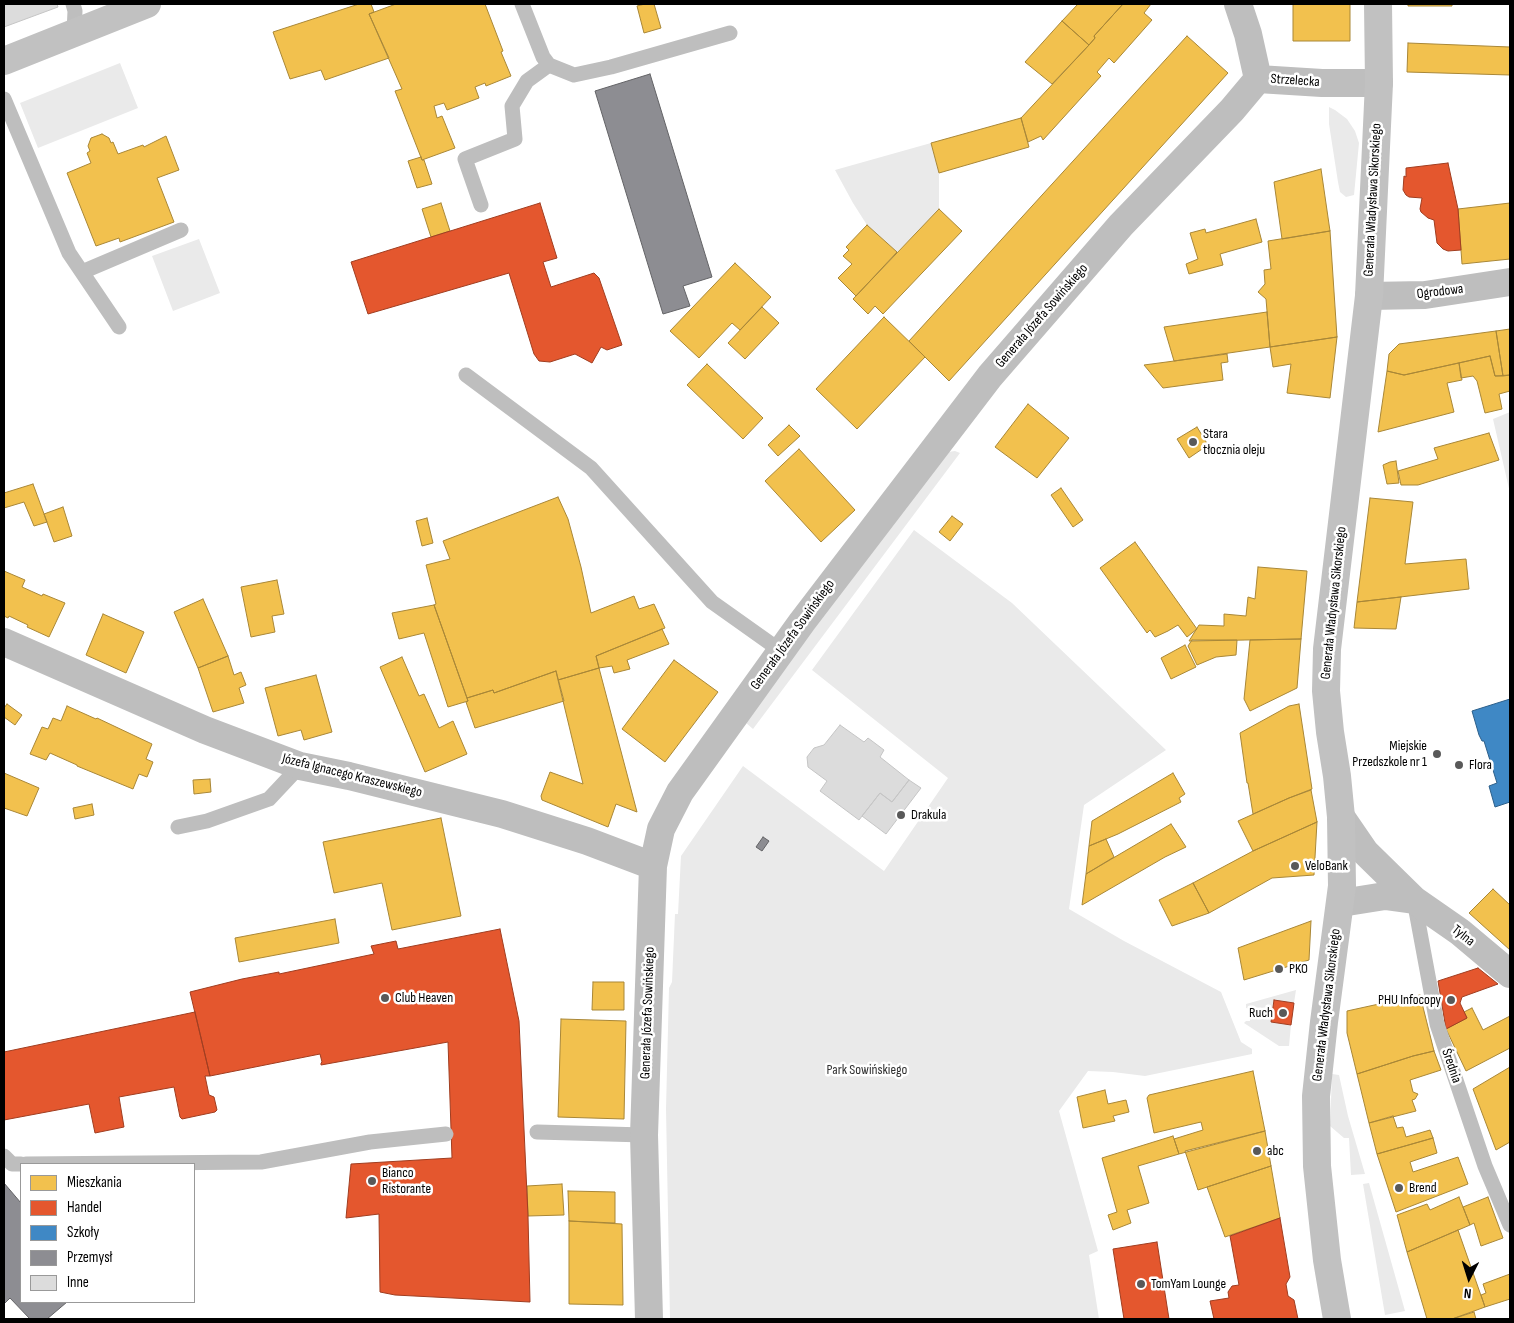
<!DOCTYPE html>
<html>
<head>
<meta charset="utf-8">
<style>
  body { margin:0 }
  #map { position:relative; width:1514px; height:1323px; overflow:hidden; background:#fff; font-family:"Sofia Sans Condensed",sans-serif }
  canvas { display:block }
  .frame { position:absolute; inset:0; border:5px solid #000; pointer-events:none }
  .legend { position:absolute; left:20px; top:1163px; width:175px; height:140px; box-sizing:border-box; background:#fff; border:1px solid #999; margin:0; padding:6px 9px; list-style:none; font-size:15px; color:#000 }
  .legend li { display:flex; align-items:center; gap:10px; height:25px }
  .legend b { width:25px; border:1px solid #999 }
  .north { position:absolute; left:1444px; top:1253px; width:50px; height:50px; -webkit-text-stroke:4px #fff; paint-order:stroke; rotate:185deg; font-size:14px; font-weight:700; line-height:20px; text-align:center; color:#000 }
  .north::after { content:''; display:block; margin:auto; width:18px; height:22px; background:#000; clip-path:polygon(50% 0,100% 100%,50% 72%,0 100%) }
</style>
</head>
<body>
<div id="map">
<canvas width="1514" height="1323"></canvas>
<div class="frame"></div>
<ul class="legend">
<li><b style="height:14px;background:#f2c14e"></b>Mieszkania</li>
<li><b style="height:14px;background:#e4572e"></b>Handel</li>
<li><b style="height:14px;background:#3f88c5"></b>Szkoły</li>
<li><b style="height:14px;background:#8d8d92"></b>Przemysł</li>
<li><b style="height:14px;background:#dcdcdc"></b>Inne</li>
</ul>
<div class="north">N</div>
</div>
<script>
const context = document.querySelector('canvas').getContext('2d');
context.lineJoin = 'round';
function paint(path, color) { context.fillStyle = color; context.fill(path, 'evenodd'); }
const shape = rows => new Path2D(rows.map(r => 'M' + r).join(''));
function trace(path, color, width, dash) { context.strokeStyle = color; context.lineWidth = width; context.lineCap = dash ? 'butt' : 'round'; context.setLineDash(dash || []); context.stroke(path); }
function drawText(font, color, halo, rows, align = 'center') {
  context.font = font + ' "Sofia Sans Condensed",sans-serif'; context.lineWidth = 5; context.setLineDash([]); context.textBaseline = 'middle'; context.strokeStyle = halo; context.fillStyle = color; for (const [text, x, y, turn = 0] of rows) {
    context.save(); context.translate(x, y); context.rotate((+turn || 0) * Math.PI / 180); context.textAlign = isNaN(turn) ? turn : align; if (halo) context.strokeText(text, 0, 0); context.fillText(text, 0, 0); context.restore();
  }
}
const green = shape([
  [120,63,138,108,38,148,20,103],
  [1329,107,1335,110,1347,119,1355,131,1359,143,1354,195,1346,197,1340,192,1338,182,1329,124],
  [931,143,939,173,939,209,897,252,867,225,853,203,835,170],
  [199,239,220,293,173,311,152,256],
  [1510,412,1510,493,1493,419],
  [955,451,960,453,753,729,745,722,793,655,948,452],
  [914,530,1012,603,1166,750,1084,805,1069,909,1124,941,1221,992,1241,1042,1252,1049,1252,1054,1145,1076,1113,1072,1088,1071,1059,1111,1098,1251,1089,1255,1099,1319,670,1319,666,1109,669,988,672,982,675,914,678,914,681,856,743,766,884,871,948,778,812,670],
  [1296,990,1294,1003,1274,1000,1271,1022,1291,1025,1289,1046,1279,1046,1244,1023,1246,1021,1250,1021,1250,1009,1246,1008,1246,1004],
  [1332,1074,1339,1075,1348,1116,1365,1174,1351,1175,1349,1138,1344,1138,1330,1126],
  [1369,1183,1405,1311,1385,1315,1363,1184]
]);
const homes = shape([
  [359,4,371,4,374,12,369,14,389,58,325,80,321,70,290,79,273,32,359,4],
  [396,4,485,4,503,51,501,52,511,76,486,86,485,83,475,87,479,98,447,110,444,103,434,106,437,118,442,116,455,148,422,160,395,91,402,89,369,14,396,4],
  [645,4,654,4,661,28,644,33,637,6,645,4],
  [1078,4,1123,4,1094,36,1095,38,1089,45,1062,21,1078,4],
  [1123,4,1151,4,1144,13,1152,20,1114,63,1109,58,1097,72,1101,76,1043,140,1041,136,1028,142,1021,118,1089,45,1095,38,1094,36,1123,4],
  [1293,4,1350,4,1350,41,1293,41,1293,4],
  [1408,4,1452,4,1452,6,1408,6,1408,4],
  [1062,21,1089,45,1052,84,1025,62,1062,21],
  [1187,36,1228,73,949,381,909,341,1187,36],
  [1408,43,1510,47,1510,75,1407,72,1408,43],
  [1021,118,1029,147,939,173,931,143,1021,118],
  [102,134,109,138,111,143,113,142,118,154,143,145,144,147,166,136,179,170,157,178,174,222,120,242,119,238,96,246,67,173,91,163,87,153,90,151,88,146,91,138,102,134],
  [421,157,422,160,424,160,432,184,417,188,408,161,421,157],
  [1321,169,1330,231,1282,239,1274,182,1321,169],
  [441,203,450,231,431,237,422,209,441,203],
  [1510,203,1510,259,1462,264,1458,209,1510,203],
  [939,209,962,231,883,314,875,306,868,314,853,299,939,209],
  [1256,219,1262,242,1220,254,1223,265,1189,274,1186,264,1198,259,1190,233,1205,229,1206,233,1256,219],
  [867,225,897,252,856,296,838,278,852,264,843,256,849,250,846,247,867,225],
  [1330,231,1337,337,1270,347,1266,299,1258,292,1265,284,1264,270,1271,269,1268,241,1330,231],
  [735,263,771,297,740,330,732,323,699,358,670,331,735,263],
  [762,307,779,323,745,359,728,343,762,307],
  [1267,312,1270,347,1174,361,1164,327,1267,312],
  [884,317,925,357,857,429,816,389,884,317],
  [1510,329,1510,375,1503,376,1496,331,1510,329],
  [1496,331,1503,376,1495,376,1490,356,1404,375,1387,371,1389,354,1399,344,1496,331],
  [1337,337,1330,398,1287,393,1291,364,1273,367,1270,347,1337,337],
  [1227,354,1228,362,1221,363,1223,380,1163,388,1144,365,1227,354],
  [1490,356,1495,376,1510,375,1510,391,1499,394,1502,409,1485,413,1477,381,1473,376,1461,378,1459,363,1490,356],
  [1459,363,1462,380,1447,383,1454,412,1378,432,1387,371,1404,375,1459,363],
  [707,364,763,418,743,439,687,385,707,364],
  [1028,404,1069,438,1037,478,995,447,1028,404],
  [789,425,800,436,778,456,768,445,789,425],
  [1197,427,1208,445,1189,458,1177,439,1197,427],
  [1489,433,1499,460,1418,485,1401,485,1398,471,1438,459,1434,448,1489,433],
  [799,449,855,510,821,542,765,481,799,449],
  [1396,461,1399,483,1387,484,1383,465,1390,462,1396,461],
  [33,484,47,522,34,526,24,502,4,508,4,493,33,484],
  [1061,488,1083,520,1073,527,1051,495,1061,488],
  [558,497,568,519,581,567,591,613,634,596,639,609,654,604,665,628,596,656,599,668,558,680,556,671,494,693,493,690,467,698,434,605,436,604,426,565,450,559,443,541,558,497],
  [1370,498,1413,502,1405,564,1466,559,1469,589,1357,602,1370,498],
  [63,507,72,536,54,542,44,514,63,507],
  [952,516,963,524,950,541,939,532,952,516],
  [427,518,433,543,422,546,416,521,427,518],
  [1135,542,1197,629,1187,637,1178,625,1168,631,1155,637,1150,630,1147,633,1100,568,1135,542],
  [1258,567,1307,571,1301,639,1189,641,1199,625,1224,626,1224,614,1246,616,1248,597,1255,599,1258,567],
  [4,571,25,580,22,587,42,596,43,594,65,603,49,637,27,627,28,625,9,616,8,618,4,616,4,571],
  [277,580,284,614,272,616,275,632,251,637,241,587,277,580],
  [1401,597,1396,629,1354,628,1357,602,1401,597],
  [203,599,228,656,198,668,174,612,203,599],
  [434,605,468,701,448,707,424,633,399,639,392,613,434,605],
  [103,614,144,632,126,673,86,655,103,614],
  [662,629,669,644,627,660,630,669,614,673,612,666,599,668,596,656,662,629],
  [1301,639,1297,688,1250,711,1244,699,1250,640,1301,639],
  [1192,640,1237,640,1236,655,1216,657,1197,665,1188,646,1192,640],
  [1185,645,1196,667,1171,679,1161,658,1185,645],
  [228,656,234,675,241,672,246,685,239,688,244,703,213,712,198,668,228,656],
  [402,657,419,696,424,694,439,728,453,721,467,754,425,772,380,667,402,657],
  [674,660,718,692,665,762,622,729,674,660],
  [599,668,637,812,616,804,608,827,542,800,541,796,550,772,583,784,558,680,599,668],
  [556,671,564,701,475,728,466,702,468,701,467,698,493,690,494,693,556,671],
  [316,675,332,732,304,740,301,730,278,736,265,688,316,675],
  [7,704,22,715,15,725,4,717,4,708,7,704],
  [1299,704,1312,789,1289,798,1253,814,1248,783,1247,783,1240,733,1289,706,1299,704],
  [67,706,96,719,97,718,152,744,146,759,153,762,147,777,139,774,133,789,77,766,77,765,50,753,46,760,30,754,42,727,48,729,53,718,61,721,67,706],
  [4,773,39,788,27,816,4,808,4,773],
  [1173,773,1185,794,1179,798,1181,802,1118,834,1089,846,1092,821,1173,773],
  [210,779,211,792,194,794,193,780,210,779],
  [1311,790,1317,822,1253,851,1238,821,1289,798,1311,790],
  [92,804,94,815,75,819,73,808,92,804],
  [441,818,461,916,392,930,382,883,334,893,323,842,441,818],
  [1317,822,1314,875,1272,878,1209,913,1193,883,1253,851,1317,822],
  [1171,824,1186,847,1165,857,1082,905,1086,874,1171,824],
  [1106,839,1114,857,1086,874,1089,846,1106,839],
  [1193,883,1209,913,1172,926,1159,900,1193,883],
  [1493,889,1510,905,1510,950,1469,913,1493,889],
  [335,919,339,943,239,962,235,938,335,919],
  [1311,921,1309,960,1244,980,1238,948,1311,921],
  [593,982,624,982,624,1010,592,1010,593,982],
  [1420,995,1434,1051,1413,1056,1357,1074,1347,1033,1347,1011,1420,995],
  [1472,1008,1483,1030,1510,1016,1510,1048,1466,1071,1446,1029,1467,1018,1464,1012,1472,1008],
  [561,1019,626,1021,624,1119,558,1117,561,1019],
  [1434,1051,1441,1070,1410,1080,1413,1092,1418,1094,1415,1099,1412,1100,1416,1111,1369,1123,1357,1074,1413,1056,1434,1051],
  [1510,1067,1510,1142,1496,1150,1473,1089,1510,1067],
  [1253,1071,1265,1131,1179,1154,1174,1139,1203,1130,1201,1122,1154,1133,1147,1098,1149,1095,1253,1071],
  [1105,1090,1108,1104,1126,1100,1129,1112,1113,1116,1115,1121,1083,1128,1077,1097,1105,1090],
  [1393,1116,1397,1128,1403,1127,1406,1137,1430,1130,1433,1138,1377,1154,1369,1123,1393,1116],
  [1265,1131,1271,1166,1198,1190,1185,1151,1265,1131],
  [1173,1136,1179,1154,1138,1166,1149,1203,1127,1210,1131,1223,1113,1230,1108,1215,1117,1212,1102,1158,1173,1136],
  [1433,1138,1437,1153,1410,1162,1413,1172,1458,1157,1468,1184,1396,1212,1377,1154,1433,1138],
  [1271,1166,1280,1218,1225,1237,1207,1187,1271,1166],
  [562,1184,564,1215,528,1216,527,1186,562,1184],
  [568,1191,615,1192,615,1223,569,1221,568,1191],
  [1459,1197,1470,1225,1407,1252,1397,1215,1427,1204,1430,1210,1459,1197],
  [1488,1197,1503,1238,1481,1246,1474,1223,1470,1225,1463,1207,1488,1197],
  [569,1221,622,1224,623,1305,569,1304,569,1221],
  [1458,1230,1485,1307,1452,1319,1427,1319,1407,1252,1458,1230],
  [1510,1274,1510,1299,1485,1307,1481,1295,1486,1293,1483,1284,1510,1274],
  [1474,1312,1476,1319,1452,1319,1474,1312]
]);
const shops = shape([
  [1448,163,1458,209,1461,250,1448,251,1443,249,1437,243,1434,220,1428,218,1421,212,1420,209,1422,198,1409,197,1406,195,1403,190,1404,176,1406,177,1406,168,1448,163],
  [540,203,557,258,543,262,551,287,594,273,599,278,622,345,607,350,601,347,592,363,575,354,550,362,539,361,534,354,509,273,368,314,351,262,540,203],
  [500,929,519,1021,528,1216,530,1302,395,1295,380,1292,379,1214,346,1218,351,1164,452,1158,448,1042,321,1065,321,1063,322,1062,320,1054,210,1076,190,992,242,979,279,972,279,974,374,954,371,946,396,941,398,949,500,929],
  [1478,968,1498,984,1462,997,1460,1003,1467,1018,1446,1029,1438,981,1478,968],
  [1274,1000,1294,1003,1291,1025,1271,1022,1274,1000],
  [195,1012,210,1076,205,1076,209,1095,214,1097,217,1110,215,1112,182,1119,180,1117,174,1087,119,1097,124,1127,95,1133,89,1104,4,1120,4,1052,195,1012],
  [1280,1218,1290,1277,1286,1284,1288,1296,1294,1300,1298,1319,1214,1319,1210,1301,1229,1298,1228,1292,1232,1286,1239,1285,1230,1236,1280,1218],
  [1157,1242,1169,1319,1124,1319,1113,1249,1157,1242]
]);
const schools = shape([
  [1510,699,1510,802,1495,807,1489,786,1497,783,1484,741,1482,741,1479,735,1472,711,1510,699]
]);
const industry = shape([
  [650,74,712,277,683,286,690,306,663,314,595,91,650,74],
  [763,837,769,841,762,851,756,847,763,837],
  [4,1183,21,1203,21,1302,67,1302,47,1319,30,1319,10,1298,4,1304,4,1183]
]);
const building = shape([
  [4,4,57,4,58,7,4,27,4,4],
  [840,725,864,742,868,738,884,750,880,757,909,780,892,802,880,793,859,820,820,791,827,781,808,767,807,757,814,748,824,745,840,725],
  [909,780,921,788,886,834,862,816,880,793,892,802,909,780]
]);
const lane = shape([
  [73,4,75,11,74,33],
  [522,4,543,57,549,65,574,75,611,67,730,33],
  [4,99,69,253,119,327],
  [481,205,465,159,515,139,512,106,527,81,549,65],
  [82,272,181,230],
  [466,375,591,468,712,602,781,651],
  [178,827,207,821,269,799,300,766],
  [1414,900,1437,1024,1485,1166,1510,1225],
  [537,1132,644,1135],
  [4,1156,12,1164,21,1164],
  [26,1164,261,1162,370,1142,446,1134]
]);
const street = shape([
  [1238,4,1248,34,1258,79,1322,83,1379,83],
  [1369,296,1425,295,1510,282],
  [4,642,205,730,300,766,349,776,502,814,587,841,653,866],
  [1341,817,1365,852,1414,900,1460,932,1510,974],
  [1341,903,1385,896,1414,900],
  [649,1319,644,1135,653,866,661,829,680,792,802,622,990,376,1121,225,1232,110,1258,79]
]);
const secondary = shape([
  [4,61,147,4],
  [1337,1319,1327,1260,1317,1166,1316,1096,1324,1022,1342,886,1341,817,1337,776,1330,732,1326,691,1327,649,1369,296,1379,83,1378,4]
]);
const markers = [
  [1193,442,5,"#595959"],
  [1437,754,5,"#595959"],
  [1459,765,5,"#595959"],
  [901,815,5,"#595959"],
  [1295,866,5,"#595959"],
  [1279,969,5,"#595959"],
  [385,998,5,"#595959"],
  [1451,1000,5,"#595959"],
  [1283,1013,5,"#595959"],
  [1257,1151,5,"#595959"],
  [372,1181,5,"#595959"],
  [1399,1188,5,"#595959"],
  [1141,1284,5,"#595959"]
];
const streetNames = [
  ["Strzelecka",1295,81,4],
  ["Generała Władysława Sikorskiego",1373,200,-87],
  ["Ogrodowa",1440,292,-7],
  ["Generała Józefa Sowińskiego",1042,316,-49],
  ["Generała Władysława Sikorskiego",1334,603,-84],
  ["Generała Józefa Sowińskiego",793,635,-54],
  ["Józefa Ignacego Kraszewskiego",352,776,14],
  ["Tylna",1463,936,38],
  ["Generała Władysława Sikorskiego",1327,1005,-83],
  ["Generała Józefa Sowińskiego",648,1013,-88],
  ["Średnia",1451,1066,71]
];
const poiNames = [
  ["Stara",1203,434],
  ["tłocznia oleju",1203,450],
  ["Miejskie",1427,746,"right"],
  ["Przedszkole nr 1",1427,762,"right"],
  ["Flora",1469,765],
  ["Drakula",911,815],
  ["VeloBank",1305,866],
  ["PKO",1289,969],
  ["Club Heaven",395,998],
  ["PHU Infocopy",1441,1000,"right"],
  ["Ruch",1273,1013,"right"],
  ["abc",1267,1151],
  ["Bianco",382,1173],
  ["Ristorante",382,1189],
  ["Brend",1409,1188],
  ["TomYam Lounge",1151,1284]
];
const parkNames = [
  ["Park Sowińskiego",867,1070]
];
paint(green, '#eaeaea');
paint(homes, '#f2c14e');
trace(homes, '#a98737', 1);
paint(shops, '#e4572e');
trace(shops, '#a03d20', 1);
paint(schools, '#3f88c5');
trace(schools, '#2c5f8a', 1);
paint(industry, '#8d8d92');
trace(industry, '#636366', 1);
paint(building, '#dcdcdc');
trace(building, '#c5c5c5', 1);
trace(lane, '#bebebe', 15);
trace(street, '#bebebe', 28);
trace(secondary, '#c1c1c1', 28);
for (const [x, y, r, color] of markers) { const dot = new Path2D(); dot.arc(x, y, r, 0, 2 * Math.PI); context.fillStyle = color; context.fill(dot); trace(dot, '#fff', 2); }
drawText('14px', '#000', '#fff', streetNames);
drawText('14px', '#000', '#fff', poiNames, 'left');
drawText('14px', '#2f2f2f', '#fff', parkNames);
</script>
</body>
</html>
